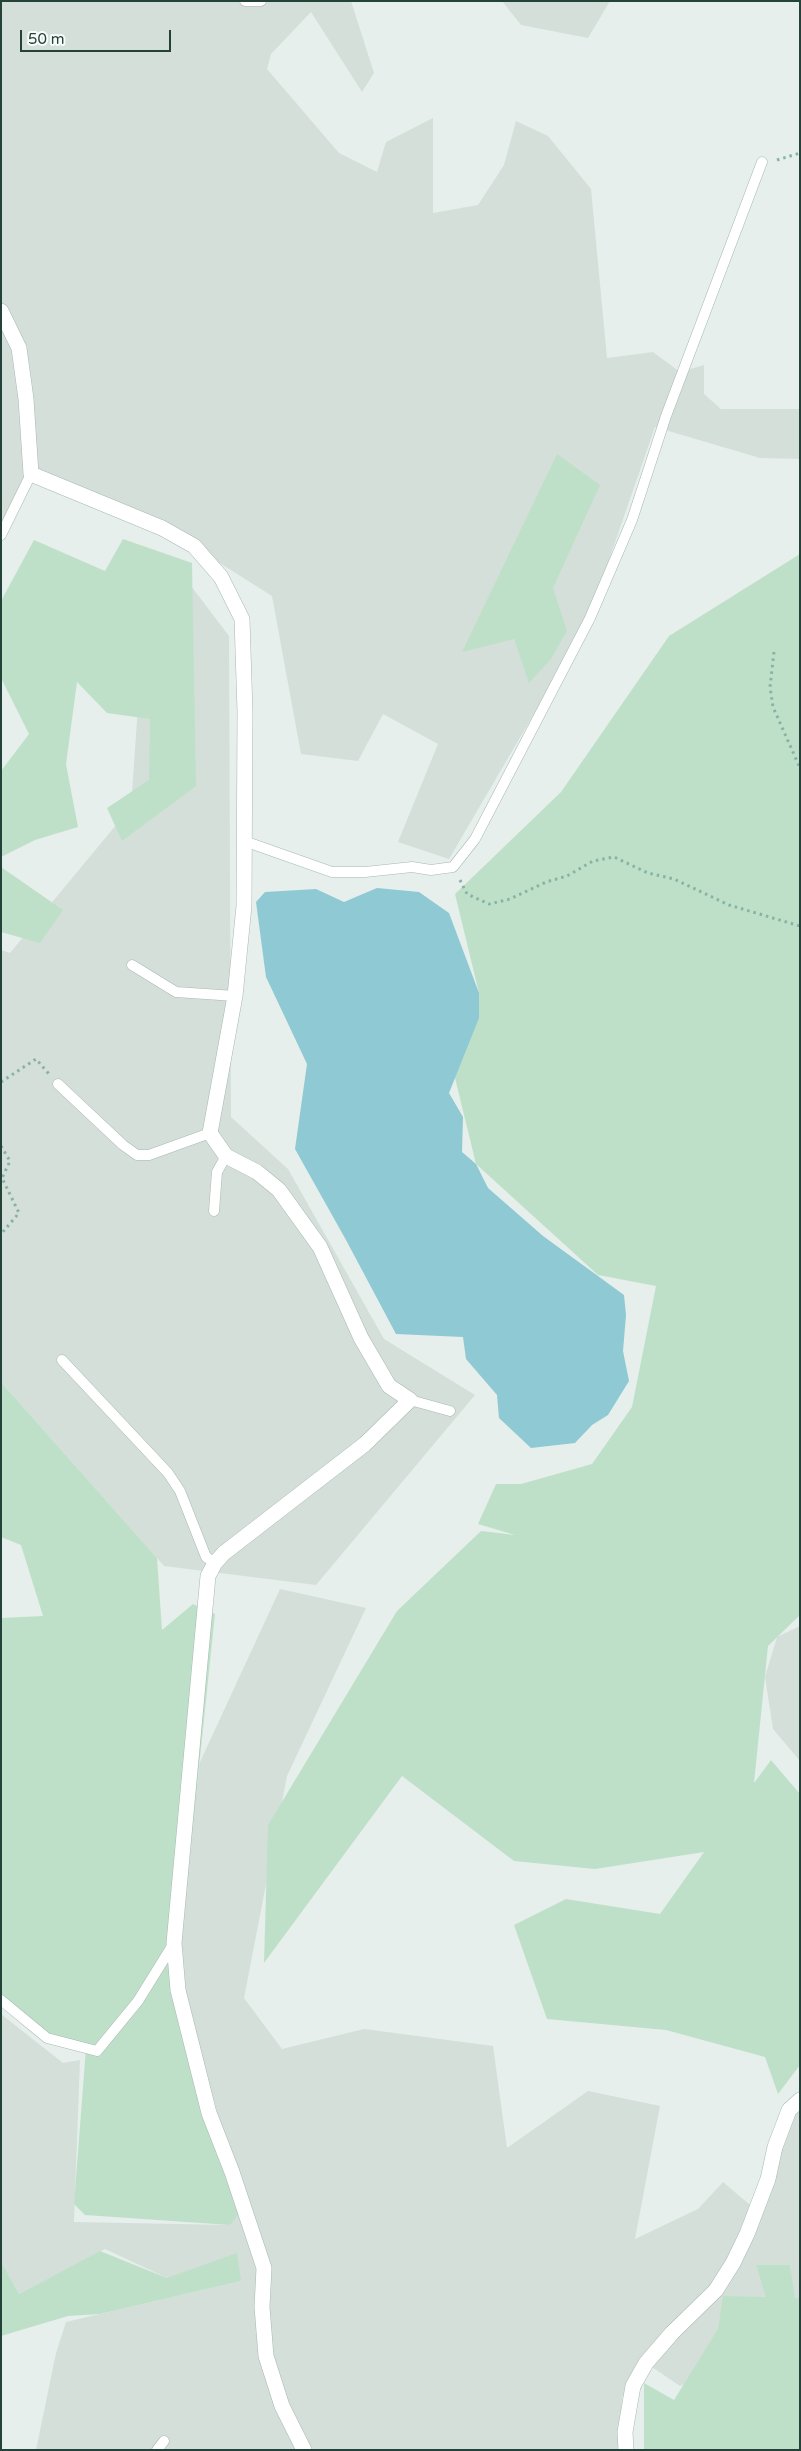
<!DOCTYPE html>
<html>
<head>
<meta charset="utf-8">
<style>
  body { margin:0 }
  #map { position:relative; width:801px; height:2451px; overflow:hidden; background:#e6efeb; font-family:"Varela Round",sans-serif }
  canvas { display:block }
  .frame { position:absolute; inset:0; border:2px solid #24423a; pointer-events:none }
  .scale { position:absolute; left:20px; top:30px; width:151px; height:22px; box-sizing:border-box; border:2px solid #24423a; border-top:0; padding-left:6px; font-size:15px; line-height:18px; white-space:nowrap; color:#24423a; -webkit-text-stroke:4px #f7fbf9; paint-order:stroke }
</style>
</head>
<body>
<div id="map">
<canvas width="801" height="2451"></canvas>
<div class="frame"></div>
<div class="scale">50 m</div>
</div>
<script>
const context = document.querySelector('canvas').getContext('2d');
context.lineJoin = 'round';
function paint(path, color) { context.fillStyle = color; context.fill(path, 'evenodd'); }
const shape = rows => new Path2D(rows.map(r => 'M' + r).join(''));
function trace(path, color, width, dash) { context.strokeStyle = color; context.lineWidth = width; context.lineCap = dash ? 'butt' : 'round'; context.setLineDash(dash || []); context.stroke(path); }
const built = shape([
  [1,1,351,1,374,73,362,92,311,12,271,54,267,69,339,153,377,172,386,142,433,118,433,213,478,205,504,165,516,121,548,136,591,189,607,358,653,352,680,372,704,365,704,394,721,409,800,409,800,459,760,458,655,427,587,623,449,859,398,842,438,744,383,714,358,761,301,754,272,596,188,543,28,480,1,527],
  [502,1,610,1,588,38,521,25],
  [147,576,185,578,229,636,231,1117,288,1169,384,1339,475,1395,316,1585,164,1566,1,1382,1,950,10,953,131,807],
  [280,1589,366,1608,287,1776,244,1998,282,2049,364,2029,493,2046,507,2148,588,2091,660,2106,635,2239,698,2209,723,2182,756,2210,800,2100,800,2328,680,2386,646,2363,622,2397,619,2450,36,2450,56,2353,66,2322,241,2281,167,2278,105,2249,19,2294,1,2261,1,2014,63,2063,80,2060,74,2222,230,2225,240,2197,175,1955,200,1762],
  [800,1626,800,1761,773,1729,765,1677,777,1637]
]);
const green = shape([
  [557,454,600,485,553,588,567,631,551,659,529,683,514,639,462,652],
  [123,539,192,563,196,786,122,841,107,808,149,780,150,719,107,713,77,682,66,764,78,827,35,840,1,857,1,771,29,734,1,678,1,601,34,540,105,571],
  [800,554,800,1615,768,1646,754,1783,771,1760,800,1794,800,2065,778,2094,765,2057,666,2030,547,2019,514,1925,566,1899,660,1914,704,1852,595,1869,514,1861,402,1776,264,1963,268,1825,397,1611,481,1531,515,1535,478,1524,496,1484,521,1484,592,1464,632,1407,656,1286,598,1275,476,1164,455,1078,479,993,455,894,561,792,669,636],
  [1,867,63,910,40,943,1,932],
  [1,1382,157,1558,162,1630,193,1604,215,1614,177,1978,244,2207,230,2225,85,2215,74,2204,86,2048,47,2038,1,2000,1,1618,43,1616,21,1545,1,1537],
  [100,2251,167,2278,237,2253,241,2281,100,2314,68,2316,1,2336,1,2261,19,2294],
  [756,2265,790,2265,795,2299,800,2297,800,2450,644,2450,644,2383,674,2400,718,2329,723,2296,766,2297]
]);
const water = shape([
  [377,888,419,892,449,913,479,993,479,1018,449,1093,463,1117,462,1152,476,1164,488,1188,543,1236,624,1295,626,1315,623,1351,629,1381,608,1415,592,1425,575,1443,531,1448,499,1418,497,1395,466,1359,463,1337,396,1334,346,1240,295,1149,307,1064,266,977,256,902,265,892,316,889,344,902]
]);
const path = shape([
  [777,160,800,153],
  [774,652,770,687,773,707,800,768],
  [460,880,467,894,489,904,510,899,546,882,567,876,593,861,614,857,648,873,674,879,729,905,800,926],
  [1,1082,36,1059,49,1074],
  [1,1146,10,1161,2,1178,19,1213,1,1234]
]);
const lane = shape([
  [245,1,261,1],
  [1,535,31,474],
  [244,841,332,872,365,872,412,867,431,870,453,867,475,839,590,618,632,520,666,416,762,162],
  [132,965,176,992,235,996],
  [58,1084,123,1145,137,1155,149,1155,210,1133],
  [214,1211,217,1172,226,1156],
  [62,1360,168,1473,180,1491,206,1557,215,1563],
  [410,1400,450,1411],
  [1,2000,47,2038,97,2051,138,2001,174,1943],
  [157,2450,164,2441]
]);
const street = shape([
  [1,311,19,348,26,399,31,474,162,528,194,546,221,577,242,619,245,712,244,906,235,996,210,1133,226,1156,257,1172,279,1190,320,1247,361,1338,389,1386,410,1400,365,1444,224,1553,215,1563,208,1576,174,1943,178,1990,209,2113,232,2172,264,2268,262,2307,266,2356,282,2406,304,2450],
  [626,2450,625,2432,633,2386,646,2363,672,2333,716,2290,733,2263,747,2234,768,2179,775,2147,789,2110,800,2100]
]);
paint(built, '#d4dfda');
paint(green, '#bfe0c8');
paint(water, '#8ec9d4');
trace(lane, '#a8b8b2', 11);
trace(street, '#a8b8b2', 16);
trace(path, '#86b3a5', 3, [2.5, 4]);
trace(lane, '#fff', 10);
trace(street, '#fff', 15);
</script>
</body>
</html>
